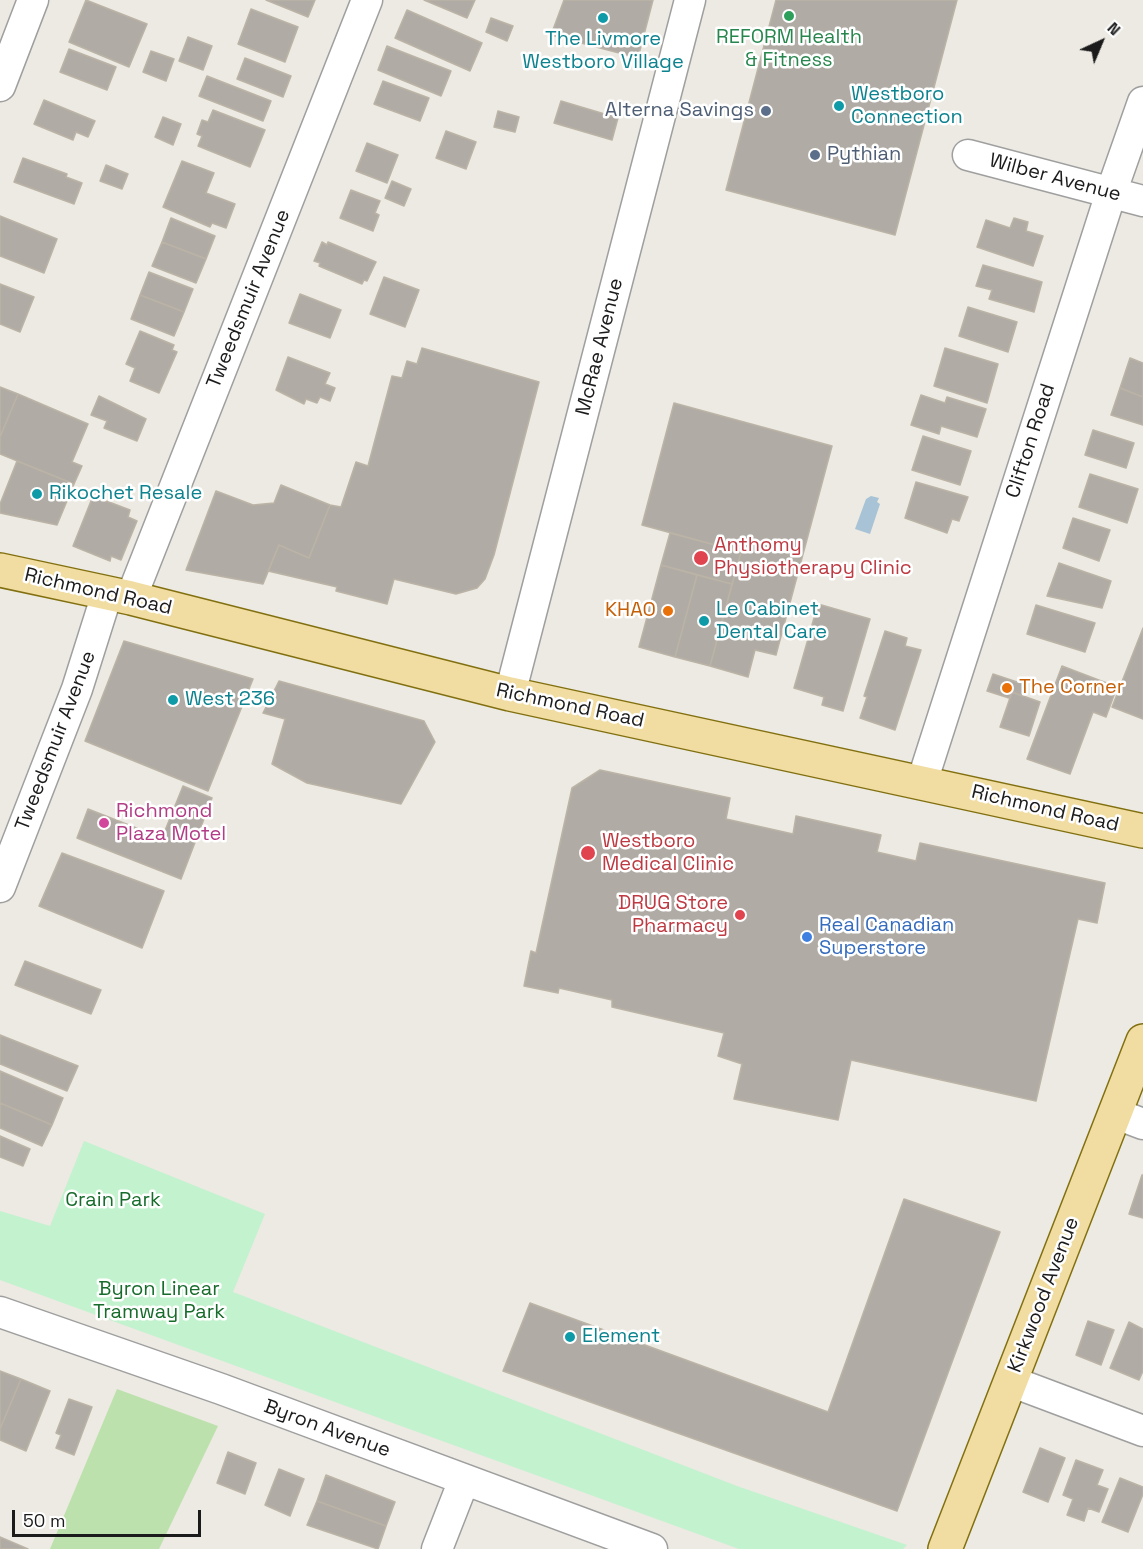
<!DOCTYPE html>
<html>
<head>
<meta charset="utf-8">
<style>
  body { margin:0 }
  #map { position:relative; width:1143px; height:1549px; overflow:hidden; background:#eceae2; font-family:"Space Grotesk",sans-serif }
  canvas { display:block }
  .north { position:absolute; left:1071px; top:12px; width:60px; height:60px; -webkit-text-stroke:4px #fff; paint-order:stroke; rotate:44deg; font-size:16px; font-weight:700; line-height:24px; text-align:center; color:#1b1b1b }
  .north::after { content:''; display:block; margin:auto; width:21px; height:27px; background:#1b1b1b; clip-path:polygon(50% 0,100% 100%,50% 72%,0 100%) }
  .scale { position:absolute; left:12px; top:1510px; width:189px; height:27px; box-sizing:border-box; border:3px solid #1b1b1b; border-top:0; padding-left:8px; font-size:18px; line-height:21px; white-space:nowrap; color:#1b1b1b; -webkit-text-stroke:4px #fff; paint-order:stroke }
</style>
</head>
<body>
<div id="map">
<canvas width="1143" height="1549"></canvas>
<div class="north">N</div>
<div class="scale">50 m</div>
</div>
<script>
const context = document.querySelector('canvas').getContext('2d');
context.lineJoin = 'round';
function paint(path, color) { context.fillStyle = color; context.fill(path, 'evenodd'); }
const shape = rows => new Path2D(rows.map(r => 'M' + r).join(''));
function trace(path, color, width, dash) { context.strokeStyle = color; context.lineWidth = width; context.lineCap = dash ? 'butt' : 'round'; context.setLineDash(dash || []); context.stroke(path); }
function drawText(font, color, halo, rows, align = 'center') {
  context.font = font + ' "Space Grotesk",sans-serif'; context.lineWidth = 5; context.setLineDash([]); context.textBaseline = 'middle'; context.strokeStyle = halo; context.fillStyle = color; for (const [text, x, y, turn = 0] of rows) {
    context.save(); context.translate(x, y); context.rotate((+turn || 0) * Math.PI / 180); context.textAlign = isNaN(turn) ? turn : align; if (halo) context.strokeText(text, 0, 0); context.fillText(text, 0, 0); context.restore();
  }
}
const grass = shape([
  [117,1389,218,1426,159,1549,50,1549]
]);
const park = shape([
  [84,1141,265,1214,233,1292,737,1486,907,1545,903,1549,739,1549,0,1280,0,1211,50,1226]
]);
const water = shape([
  [871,496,879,498,877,502,880,504,870,534,855,529,866,499]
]);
const building = shape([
  [86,0,147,24,129,67,69,42,86,0],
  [266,0,315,0,308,17,266,0],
  [424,0,475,0,467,18,424,0],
  [564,0,653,0,638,58,551,35,564,0],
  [776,0,957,0,895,235,726,190,776,0],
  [251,9,298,27,285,62,238,44,251,9],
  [407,10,482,43,470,71,395,38,407,10],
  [491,18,513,26,507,41,486,32,491,18],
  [188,37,212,46,203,70,179,61,188,37],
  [387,46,451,71,441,96,378,70,387,46],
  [69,49,116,67,107,90,60,72,69,49],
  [151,51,174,59,166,81,143,72,151,51],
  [245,58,291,76,283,97,237,79,245,58],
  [207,76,271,101,263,121,199,96,207,76],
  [383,81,429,98,420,121,374,104,383,81],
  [44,100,95,121,88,137,76,132,73,140,34,124,44,100],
  [561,101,618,118,612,140,554,123,561,101],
  [213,110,265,130,250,167,198,146,202,136,197,134,202,120,208,122,213,110],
  [498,111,519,117,515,132,494,127,498,111],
  [163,117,181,124,173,145,155,137,163,117],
  [446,131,476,142,466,169,436,158,446,131],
  [367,143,398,155,387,183,356,171,367,143],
  [23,158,67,174,66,177,82,183,74,204,14,182,23,158],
  [182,161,214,173,206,193,235,204,226,228,212,223,210,227,163,207,182,161],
  [106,165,128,174,122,189,100,181,106,165],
  [392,181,411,189,404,206,385,198,392,181],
  [351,190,380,201,375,213,379,215,373,231,340,218,351,190],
  [0,216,57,239,44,273,0,256,0,216],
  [171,218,215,236,206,259,162,242,171,218],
  [1014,218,1028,222,1026,231,1043,236,1033,266,977,247,986,220,1010,228,1014,218],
  [162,242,206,259,196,283,152,266,162,242],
  [322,242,327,245,328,242,376,262,367,281,364,280,362,284,319,266,320,263,314,261,322,242],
  [983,265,1042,282,1034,312,989,299,992,290,976,286,983,265],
  [149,272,193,289,184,312,140,295,149,272],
  [384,277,419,290,405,327,370,314,384,277],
  [0,284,34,297,20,332,0,324,0,284],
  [300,294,341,310,330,338,289,323,300,294],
  [140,295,184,312,174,336,131,319,140,295],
  [968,307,1017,322,1008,352,959,336,968,307],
  [140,331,174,345,172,350,177,352,159,393,130,381,135,368,126,364,140,331],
  [422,348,539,382,494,555,485,579,477,588,456,594,394,579,387,604,336,591,337,587,268,571,279,545,309,558,330,505,341,507,356,462,368,466,392,376,402,378,407,361,417,364,422,348],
  [945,348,998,364,987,403,934,386,945,348],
  [288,357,330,373,325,384,335,388,330,401,320,397,317,403,306,399,304,404,276,390,288,357],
  [1130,358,1143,363,1143,397,1120,388,1130,358],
  [0,387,18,394,0,437,0,387],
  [1120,388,1143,397,1143,425,1111,415,1120,388],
  [18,394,88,424,72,462,82,466,74,484,0,454,0,437,18,394],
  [921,395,945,403,947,397,986,409,977,437,941,426,939,434,911,425,921,395],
  [99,396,146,419,137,441,104,428,107,421,91,415,99,396],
  [674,403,832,446,776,655,755,650,748,677,710,666,741,552,642,525,674,403],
  [1093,430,1134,443,1126,468,1085,455,1093,430],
  [923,436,971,451,960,485,912,470,923,436],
  [17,461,74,484,57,525,0,513,0,504,17,461],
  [1090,474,1138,489,1127,523,1079,507,1090,474],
  [916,482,968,497,959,521,952,519,947,533,905,518,916,482],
  [281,485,330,505,309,558,279,545,263,584,186,570,216,491,253,505,274,503,281,485],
  [93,496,130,510,128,517,137,521,121,560,111,556,110,561,73,546,93,496],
  [1073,518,1110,530,1099,561,1063,548,1073,518],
  [670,533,741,552,732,584,661,565,670,533],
  [1059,563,1111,581,1102,608,1047,596,1059,563],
  [661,565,697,575,675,657,639,647,661,565],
  [697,575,732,584,710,666,675,657,697,575],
  [818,604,870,619,843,711,822,705,824,697,794,688,818,604],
  [1036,605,1095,623,1085,652,1027,634,1036,605],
  [1143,628,1143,719,1112,707,1143,628],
  [885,631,907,638,905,646,921,650,895,730,860,718,867,697,864,696,885,631],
  [124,641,253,679,208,791,85,741,124,641],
  [1062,666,1117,687,1106,717,1093,712,1070,774,1027,759,1062,666],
  [993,674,1026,685,1022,696,1012,692,1009,698,987,691,993,674],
  [279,681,424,721,435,742,401,804,307,783,272,764,285,719,263,713,279,681],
  [1012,692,1040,702,1029,736,1000,727,1012,692],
  [600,770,730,798,726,819,793,834,796,816,881,835,877,852,916,861,920,843,1105,883,1097,923,1078,919,1036,1101,851,1060,838,1120,734,1099,742,1064,718,1056,724,1033,612,1007,612,1000,559,988,558,993,524,986,531,951,536,953,572,788,600,770],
  [183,786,212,798,181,879,77,838,88,809,162,838,183,786],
  [62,853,164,891,142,948,39,906,62,853],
  [25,961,101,990,91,1014,15,985,25,961],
  [0,1035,78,1066,67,1091,0,1064,0,1035],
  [0,1071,63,1098,52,1125,0,1103,0,1071],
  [0,1103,52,1125,42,1146,0,1128,0,1103],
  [0,1136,30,1149,23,1166,0,1157,0,1136],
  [1142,1175,1143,1175,1143,1218,1129,1214,1142,1175],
  [904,1199,1000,1232,897,1511,503,1371,530,1303,828,1412,904,1199],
  [1088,1321,1114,1330,1101,1365,1076,1355,1088,1321],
  [1129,1322,1143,1329,1143,1371,1139,1380,1110,1368,1129,1322],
  [0,1371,21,1379,0,1429,0,1371],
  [21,1379,50,1391,26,1451,0,1440,0,1429,21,1379],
  [69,1399,92,1407,74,1455,56,1448,61,1435,56,1433,69,1399],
  [1040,1448,1065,1458,1048,1502,1023,1492,1040,1448],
  [228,1452,256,1463,245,1494,217,1483,228,1452],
  [1076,1460,1103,1470,1097,1485,1108,1489,1099,1512,1088,1508,1084,1521,1067,1515,1073,1499,1063,1495,1076,1460],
  [279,1469,304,1479,290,1516,265,1505,279,1469],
  [326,1475,395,1502,386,1526,317,1501,326,1475],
  [1120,1478,1143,1487,1143,1494,1128,1532,1102,1522,1120,1478],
  [317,1501,386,1526,378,1549,307,1525,317,1501],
  [0,1537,28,1549,0,1549,0,1537]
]);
const minor = shape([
  [0,86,33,0],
  [968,155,1143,201],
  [131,598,367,0],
  [510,694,690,0],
  [922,782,1111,193,1143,102],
  [0,887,77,689,107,594],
  [1114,1113,1143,1124],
  [0,1312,221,1389,652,1549],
  [1010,1381,1143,1431],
  [437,1549,464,1480]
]);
const major = shape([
  [0,570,131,598,510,694,1143,831],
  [945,1549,1143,1041]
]);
const markers = [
  [789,16,6,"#2e9e5b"],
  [603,18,6,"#0f9aa8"],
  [839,106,6,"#0f9aa8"],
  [766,111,6,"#5c6f8a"],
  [815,155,6,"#5c6f8a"],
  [37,494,6,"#0f9aa8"],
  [701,558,8,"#e0444e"],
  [668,611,6,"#e8710a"],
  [704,621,6,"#0f9aa8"],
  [1007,688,6,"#e8710a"],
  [173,700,6,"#0f9aa8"],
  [104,823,6,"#d1479c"],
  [588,853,8,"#e0444e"],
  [740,915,6,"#e0444e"],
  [807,937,6,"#3f7fe0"],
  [570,1337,6,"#0f9aa8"]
];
const leisureNames = [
  ["REFORM Health",789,38],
  ["& Fitness",789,61]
];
const cultureNames = [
  ["The Livmore",603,40,"center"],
  ["Westboro Village",603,63,"center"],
  ["Westboro",851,95],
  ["Connection",851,118],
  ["Rikochet Resale",49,494],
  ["Le Cabinet",716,610],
  ["Dental Care",716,633],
  ["West 236",185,700],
  ["Element",582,1337]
];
const serviceNames = [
  ["Alterna Savings",754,111],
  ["Pythian",827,155,"left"]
];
const streetNames = [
  ["Wilber Avenue",1055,178,15],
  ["Tweedsmuir Avenue",249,299,-68],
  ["McRae Avenue",600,347,-76],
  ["Clifton Road",1031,441,-72],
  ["Richmond Road",98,592,13],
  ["Richmond Road",570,706,12],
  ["Tweedsmuir Avenue",56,741,-69],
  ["Richmond Road",1045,809,13],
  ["Kirkwood Avenue",1044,1295,-69],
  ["Byron Avenue",327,1429,20]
];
const healthNames = [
  ["Anthomy",714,546],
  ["Physiotherapy Clinic",714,569],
  ["Westboro",602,842],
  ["Medical Clinic",602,865],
  ["DRUG Store",728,904,"right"],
  ["Pharmacy",728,927,"right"]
];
const foodNames = [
  ["KHAO",656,611],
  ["The Corner",1019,688,"left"]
];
const hotelNames = [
  ["Richmond",116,812],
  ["Plaza Motel",116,835]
];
const shopNames = [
  ["Real Canadian",819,926],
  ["Superstore",819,949]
];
const parkNames = [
  ["Crain Park",113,1201],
  ["Byron Linear",159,1290],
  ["Tramway Park",159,1313]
];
paint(grass, '#bde1ad');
paint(park, '#c2f2ce');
paint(water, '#a7c3d5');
paint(building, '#b0aca5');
trace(building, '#bbb3a6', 1.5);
trace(minor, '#9f9f9f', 33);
trace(major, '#827010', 36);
trace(minor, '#fff', 30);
trace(major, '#f1dca2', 33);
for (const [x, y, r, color] of markers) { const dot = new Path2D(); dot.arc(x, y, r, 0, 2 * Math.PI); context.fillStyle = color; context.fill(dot); trace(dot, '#fff', 2); }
drawText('20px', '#27864d', '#fff', leisureNames);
drawText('20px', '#0d838f', '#fff', cultureNames, 'left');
drawText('20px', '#4e5e75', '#fff', serviceNames, 'right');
drawText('20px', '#1b1b1b', '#fff', streetNames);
drawText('20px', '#be3a42', '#fff', healthNames, 'left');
drawText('20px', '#c56008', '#fff', foodNames, 'right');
drawText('20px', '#b23c85', '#fff', hotelNames, 'left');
drawText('20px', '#366cbe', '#fff', shopNames, 'left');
drawText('20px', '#176c2c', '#fff', parkNames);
</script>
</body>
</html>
